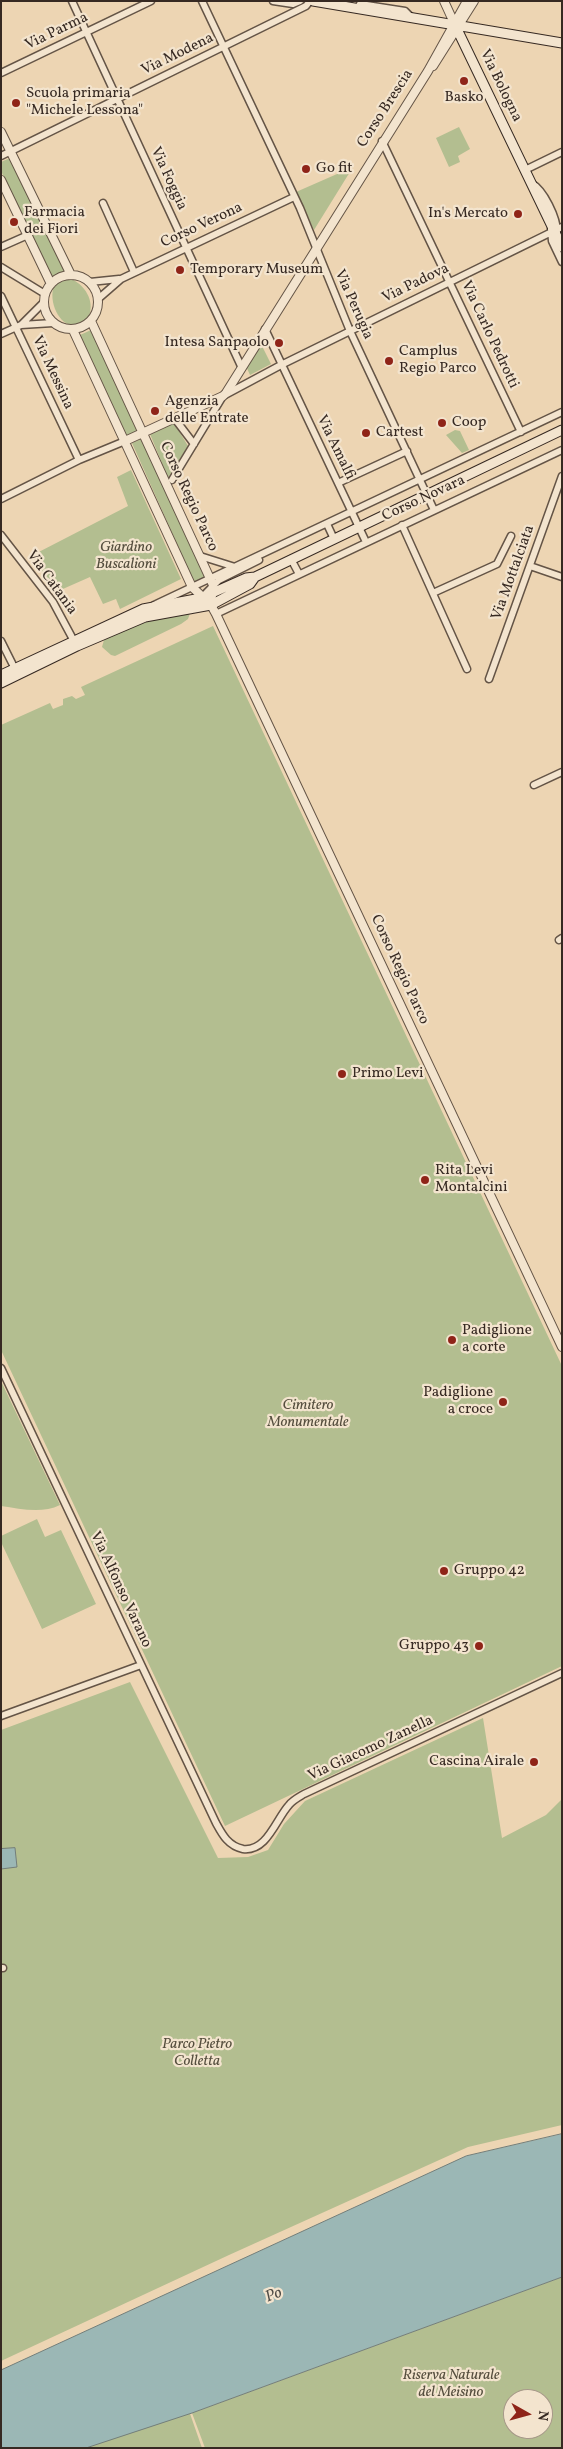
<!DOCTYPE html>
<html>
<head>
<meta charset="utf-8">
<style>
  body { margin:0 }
  #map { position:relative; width:563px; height:2449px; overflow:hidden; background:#edd5b3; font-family:Vollkorn,serif }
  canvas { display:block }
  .frame { position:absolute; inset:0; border:2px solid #362922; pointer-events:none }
  .north { position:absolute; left:503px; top:2389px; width:50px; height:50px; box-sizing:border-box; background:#f3e4ce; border:1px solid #a79989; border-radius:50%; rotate:97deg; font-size:14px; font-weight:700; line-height:20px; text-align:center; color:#362922 }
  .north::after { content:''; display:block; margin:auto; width:18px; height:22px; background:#8f2418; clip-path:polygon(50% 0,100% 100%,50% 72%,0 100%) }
</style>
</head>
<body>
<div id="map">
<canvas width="563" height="2449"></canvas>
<div class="frame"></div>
<div class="north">N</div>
</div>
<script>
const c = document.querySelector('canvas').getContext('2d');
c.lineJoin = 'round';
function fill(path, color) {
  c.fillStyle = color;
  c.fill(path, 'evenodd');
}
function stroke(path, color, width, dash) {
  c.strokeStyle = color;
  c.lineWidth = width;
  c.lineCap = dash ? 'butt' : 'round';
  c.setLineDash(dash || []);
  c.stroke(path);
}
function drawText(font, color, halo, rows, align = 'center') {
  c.font = font + ' Vollkorn,serif';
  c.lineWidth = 4.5;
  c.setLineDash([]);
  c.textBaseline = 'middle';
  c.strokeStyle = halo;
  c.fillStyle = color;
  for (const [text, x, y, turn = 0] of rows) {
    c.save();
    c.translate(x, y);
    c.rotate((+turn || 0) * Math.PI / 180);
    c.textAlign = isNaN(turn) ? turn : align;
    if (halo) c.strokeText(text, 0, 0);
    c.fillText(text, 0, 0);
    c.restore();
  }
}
const green = new Path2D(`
  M459,127L470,149L458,156L460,162L449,167L436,138Z
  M10,158L65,272L52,278L1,171V162Z
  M353,167L314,230L296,192Z
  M69,278C85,284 95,301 89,316C69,342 46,308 54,285L60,281Z
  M91,330L138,431L127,436L80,335Z
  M261,344L271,364L250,375L246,366Z
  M174,423L188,446L168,478L150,434Z
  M455,430L460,431L469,450L462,453L446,435Z
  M141,439L205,577L194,582L132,443Z
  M131,470L181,579L120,609L116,599L103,604L90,577L56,592L31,556L128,506L117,477Z
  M190,613L188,619L181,624L115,656L111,655L102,647L104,640L137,624L162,616Z
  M213,626L562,1366V1666L225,1826L1,1350V725L50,703L53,709L63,705V699L72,696L76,699L85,695L81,687Z
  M1,1381L60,1505C42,1514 21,1509 1,1506Z
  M37,1519L45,1537L61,1530L96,1604L42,1629L1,1542V1536Z
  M130,1682L218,1858L248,1857L268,1850L284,1824L305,1801L483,1718L502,1838L546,1815L562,1799V2125L468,2147L229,2255L1,2361V1730Z
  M562,2277V2448H205L192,2413ZM513,2399H543V2429H513Z
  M187,2405L202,2448H59Z`);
const water = new Path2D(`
  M15,1848L17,1867L1,1869V1849Z
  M562,2134V2277L192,2413L86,2448H1V2370L466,2156Z`);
const minor = new Path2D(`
  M72,1L241,366
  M202,1L300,208L350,331L434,510
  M273,1L293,4L300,1
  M357,9L360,4L405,11L412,18
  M1,73L151,1
  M382,141L521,432
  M1,156L306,6L310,1
  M525,170L562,152
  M531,183C544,190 557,218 557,232
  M103,203L134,272
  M551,229L552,241L562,262
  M1,247L28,235
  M1,267L45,294
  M90,282L119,279
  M1,296L79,460
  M98,299L121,279L294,197
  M21,325L53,323
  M265,329L366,542
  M1,334L21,325L44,302
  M175,419L194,444
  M172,480L223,396L281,365L562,227
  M338,483L407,451
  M1,499L79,460L125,441
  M327,524L334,539
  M402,525L467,669
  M1,535L53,602L75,643
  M200,556L235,567
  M291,559L299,574
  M530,566L562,577
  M433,593L497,564L511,536
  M203,596L219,580L259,560
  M154,605L562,412
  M216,614L562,450
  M1,641L16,671
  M489,679L562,476
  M534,785L562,772
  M559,940L562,938
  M1,1368L216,1823C222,1834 228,1846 243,1849C267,1852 276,1819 289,1805C293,1800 299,1797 304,1794L562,1673
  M1,1716L141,1665
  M1,1968H3`);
const tertiary = new Path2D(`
  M444,1L455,25
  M433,66L474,1
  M1,132L71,275
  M1,180L51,284
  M44 302a27 27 0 1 1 54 0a27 27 0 1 1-54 0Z
  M91,321L213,585L211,605
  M73,330L192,587L211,605L216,614L562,1347
  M125,441L223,396L226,393L428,71L467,1`);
const secondary = new Path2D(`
  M313,1L562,43
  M455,25L562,247
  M1,675L143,609L201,598L246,578L255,577L562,430
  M1,683L77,646L145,617L211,605L250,584L255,577`);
const markers = [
  [464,81,5,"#8f2418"],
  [16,103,5,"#8f2418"],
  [306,169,5,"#8f2418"],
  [518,214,5,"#8f2418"],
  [14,222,5,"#8f2418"],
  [180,270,5,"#8f2418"],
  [279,343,5,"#8f2418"],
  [389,361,5,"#8f2418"],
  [155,411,5,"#8f2418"],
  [442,423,5,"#8f2418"],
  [366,433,5,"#8f2418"],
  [342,1074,5,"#8f2418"],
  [425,1180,5,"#8f2418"],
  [452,1340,5,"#8f2418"],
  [503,1402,5,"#8f2418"],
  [444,1571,5,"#8f2418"],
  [479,1646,5,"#8f2418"],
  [534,1762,5,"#8f2418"]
];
const streetNames = [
  ["Via Parma",57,32,-26],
  ["Via Modena",178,55,-26],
  ["Via Bologna",500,86,64],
  ["Corso Brescia",386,109,-57],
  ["Via Foggia",168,179,65],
  ["Corso Verona",202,226,-25],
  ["Via Padova",416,284,-26],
  ["Via Perugia",353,305,66],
  ["Via Carlo Pedrotti",489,335,65],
  ["Via Messina",52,373,65],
  ["Via Amalfi",335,448,64],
  ["Corso Regio Parco",188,497,65],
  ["Corso Novara",424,499,-25],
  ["Via Mottalciata",514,573,-70],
  ["Via Catania",51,583,54],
  ["Corso Regio Parco",399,970,65],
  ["Via Alfonso Varano",120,1590,65],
  ["Via Giacomo Zanella",371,1749,-25]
];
const poiNames = [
  ["Scuola primaria",26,94],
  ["\"Michele Lessona\"",26,111],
  ["Basko",464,98,"center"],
  ["Go fit",316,169],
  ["Farmacia",24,213],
  ["dei Fiori",24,230],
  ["In's Mercato",508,214,"right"],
  ["Temporary Museum",190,270],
  ["Intesa Sanpaolo",269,343,"right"],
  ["Camplus",399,352],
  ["Regio Parco",399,369],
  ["Agenzia",165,402],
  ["delle Entrate",165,419],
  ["Coop",452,423],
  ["Cartest",376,433],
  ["Primo Levi",352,1074],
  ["Rita Levi",435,1171],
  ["Montalcini",435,1188],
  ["Padiglione",462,1331],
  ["a corte",462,1348],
  ["Padiglione",493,1393,"right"],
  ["a croce",493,1410,"right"],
  ["Gruppo 42",454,1571],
  ["Gruppo 43",469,1646,"right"],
  ["Cascina Airale",524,1762,"right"]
];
const parkNames = [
  ["Giardino",126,548],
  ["Buscalioni",126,565],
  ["Cimitero",308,1406],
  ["Monumentale",308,1423],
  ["Parco Pietro",197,2045],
  ["Colletta",197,2062],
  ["Riserva Naturale",451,2376],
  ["del Meisino",451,2393]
];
const waterNames = [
  ["Po",274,2296,-22]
];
fill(green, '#b3be90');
fill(water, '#9bb7b5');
stroke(water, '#737e7a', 1);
stroke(minor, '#645446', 9);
stroke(tertiary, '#645446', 10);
stroke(secondary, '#362922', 11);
stroke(minor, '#f3e4ce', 6);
stroke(tertiary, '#f3e4ce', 8);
stroke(secondary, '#f3e4ce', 9);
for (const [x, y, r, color] of markers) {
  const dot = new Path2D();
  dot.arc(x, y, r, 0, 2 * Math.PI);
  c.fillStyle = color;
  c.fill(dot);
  stroke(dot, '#f3e4ce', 2);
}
drawText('15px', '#362922', '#f3e4ce', streetNames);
drawText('15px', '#362922', '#f3e4ce', poiNames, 'left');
drawText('italic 15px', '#554e3e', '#f3e4ce', parkNames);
drawText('italic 16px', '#4f4c47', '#f3e4ce', waterNames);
</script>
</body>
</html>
